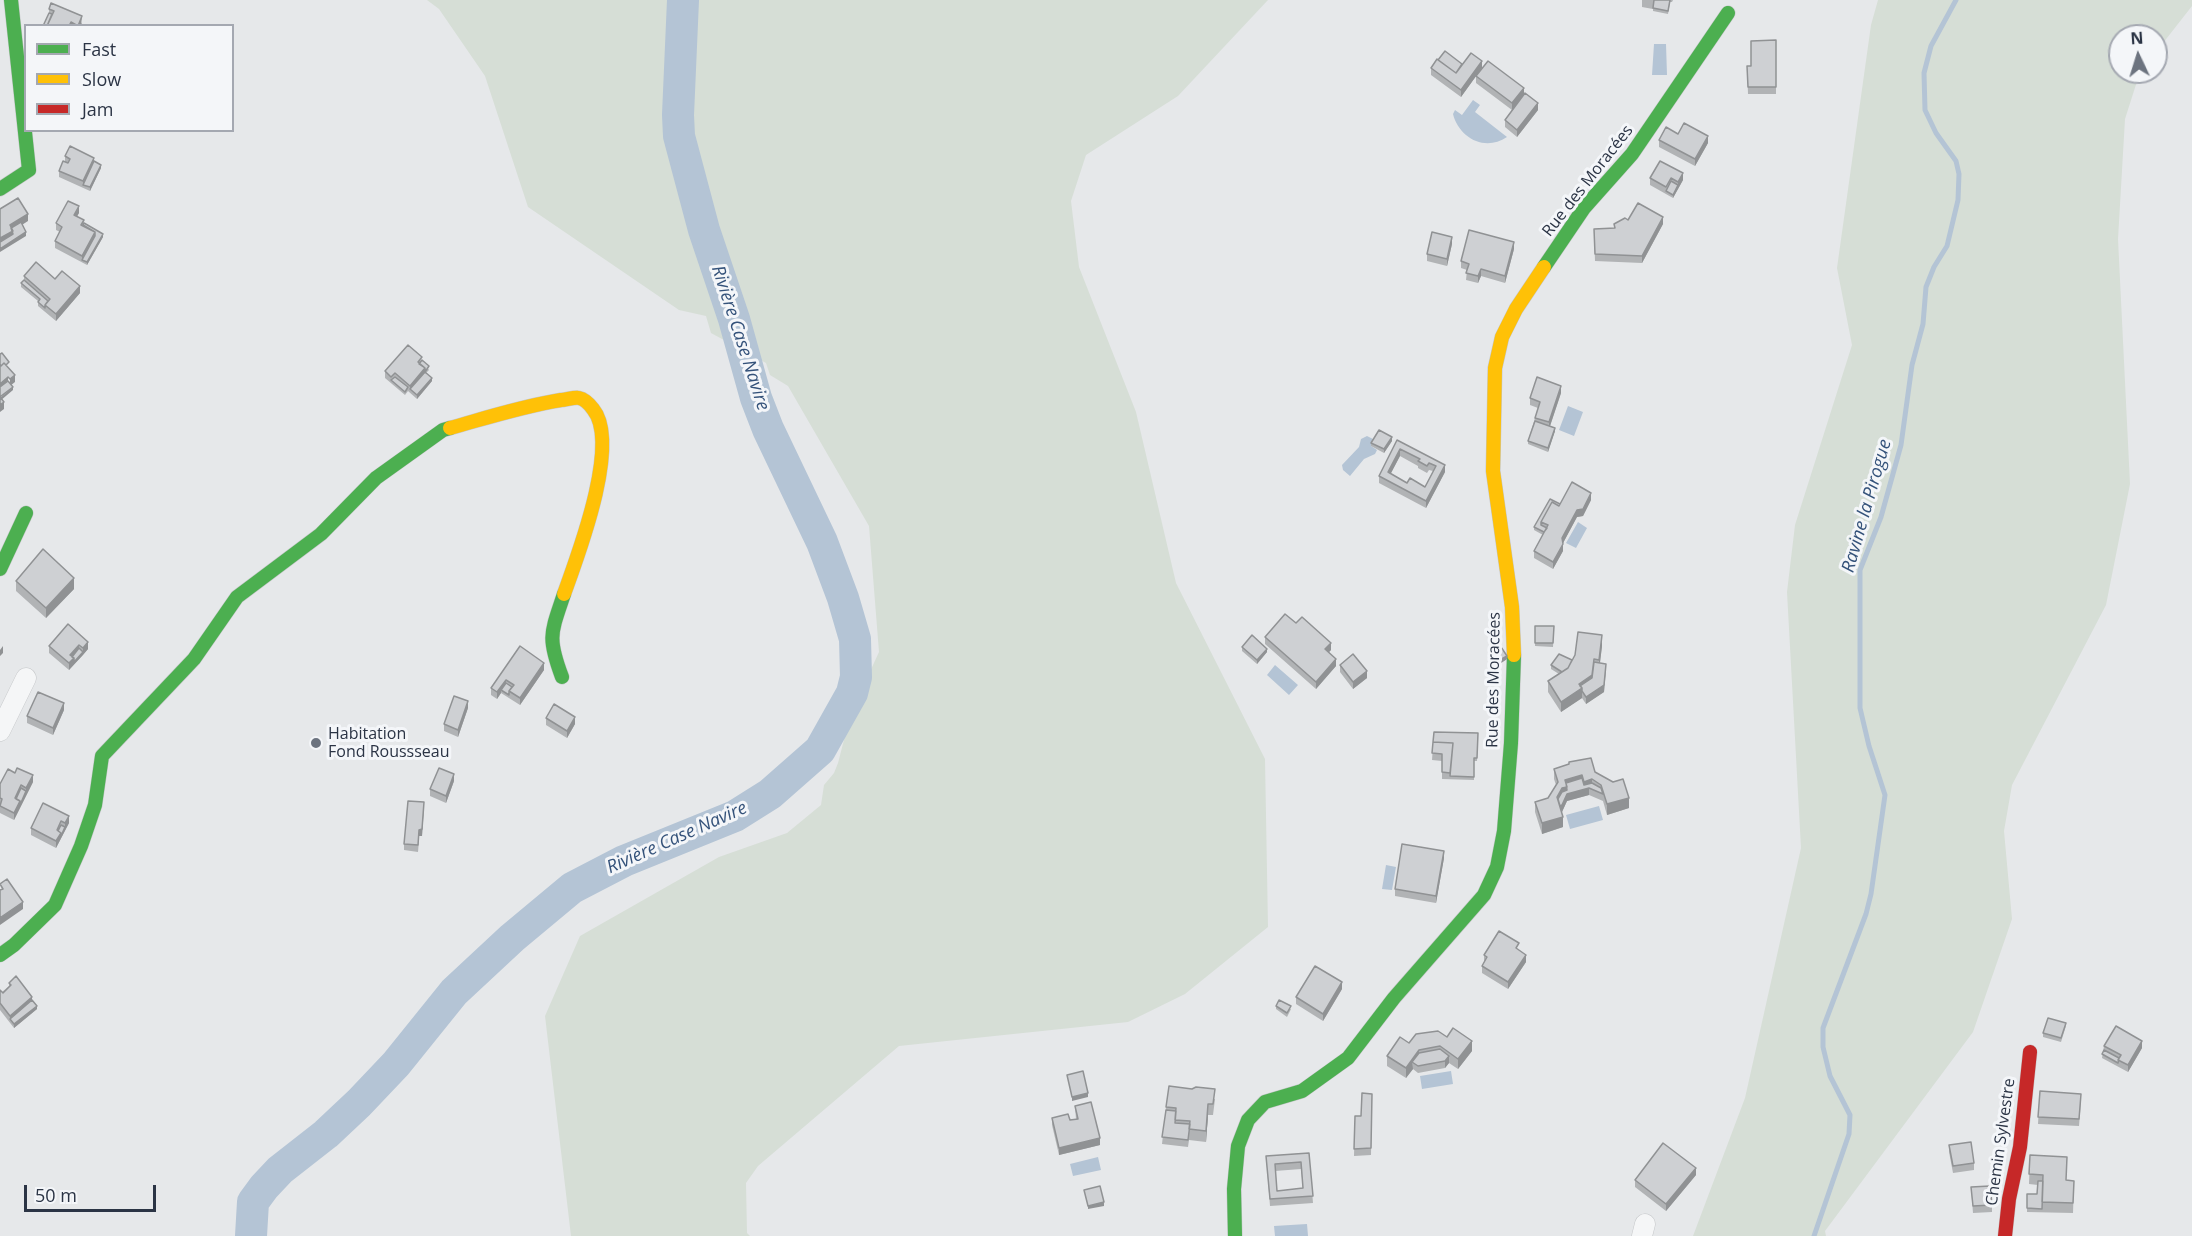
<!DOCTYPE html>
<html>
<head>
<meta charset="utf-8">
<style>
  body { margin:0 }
  #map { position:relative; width:2192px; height:1236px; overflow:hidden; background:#e6e8ea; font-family:"Open Sans",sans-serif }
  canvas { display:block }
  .legend { position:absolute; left:24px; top:24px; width:210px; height:108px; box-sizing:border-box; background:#f4f6f9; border:2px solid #a4a8b1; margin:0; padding:8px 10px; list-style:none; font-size:18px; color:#2b3445 }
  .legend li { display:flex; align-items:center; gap:12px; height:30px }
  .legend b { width:30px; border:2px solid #a4a8b1 }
  .north { position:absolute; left:2108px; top:24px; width:60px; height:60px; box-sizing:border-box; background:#f4f6f9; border:2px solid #a4a8b1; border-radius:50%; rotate:356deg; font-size:16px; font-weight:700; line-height:24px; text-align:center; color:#2b3445 }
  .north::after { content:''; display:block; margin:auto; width:21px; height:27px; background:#6c737f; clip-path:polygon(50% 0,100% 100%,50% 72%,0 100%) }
  .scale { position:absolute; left:24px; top:1185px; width:132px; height:27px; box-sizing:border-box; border:3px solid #2b3445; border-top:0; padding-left:8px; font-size:18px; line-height:21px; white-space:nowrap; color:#2b3445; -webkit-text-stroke:4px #f4f6f9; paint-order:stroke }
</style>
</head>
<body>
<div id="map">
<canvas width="2192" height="1236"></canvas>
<ul class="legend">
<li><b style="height:8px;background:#4caf50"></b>Fast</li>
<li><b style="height:8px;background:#ffc107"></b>Slow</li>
<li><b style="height:8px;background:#c62828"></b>Jam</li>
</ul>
<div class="north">N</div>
<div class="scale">50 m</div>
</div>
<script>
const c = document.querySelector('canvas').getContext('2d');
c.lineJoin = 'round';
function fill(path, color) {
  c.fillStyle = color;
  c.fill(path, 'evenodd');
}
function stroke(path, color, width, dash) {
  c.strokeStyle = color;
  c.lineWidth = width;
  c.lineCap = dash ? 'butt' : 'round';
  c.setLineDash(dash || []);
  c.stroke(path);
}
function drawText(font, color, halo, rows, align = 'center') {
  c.font = font + ' "Open Sans",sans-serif';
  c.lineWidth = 6;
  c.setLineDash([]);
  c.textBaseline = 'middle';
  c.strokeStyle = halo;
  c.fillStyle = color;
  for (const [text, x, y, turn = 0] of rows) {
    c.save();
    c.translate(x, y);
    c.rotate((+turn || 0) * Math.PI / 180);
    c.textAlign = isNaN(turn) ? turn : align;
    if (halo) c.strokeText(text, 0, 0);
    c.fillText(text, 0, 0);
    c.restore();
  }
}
const green = new Path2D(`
  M427,0H1268L1178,96L1086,155L1071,201L1079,267L1136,412L1176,583L1265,759L1268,927L1185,994L1128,1022L899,1046L758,1166L746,1183L747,1233L750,1236H571L545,1016L580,936L719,857L787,833L821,805L824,785L834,773L838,763L851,713L879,652L869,526L788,386L770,375L766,363L711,333L706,316L679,310L528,207L485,76L439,9Z
  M1878,0H2192V6L2156,52V36H2120V72H2140L2125,119L2118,239L2130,484L2106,605L2012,785L2004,831L2012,919L1973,1032L1825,1231L1826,1236H1693L1745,1098L1801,848L1787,592L1795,525L1852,345L1837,268L1871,25Z`);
const water = new Path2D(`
  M1654,44H1666L1667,75H1652Z
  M1473,100L1480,105L1475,112L1507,137C1485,152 1459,138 1453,114L1455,110L1462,115Z
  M1568,406L1583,412L1574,436L1559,430Z
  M1367,436L1375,440L1371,446L1377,450L1375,454L1364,459L1350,476L1343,470L1342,465L1359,447L1361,439Z
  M1578,522L1587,528L1576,548L1566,543Z
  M1275,665L1298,685L1289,695L1267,675Z
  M1599,806L1603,820L1570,829L1566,815Z
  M1386,865L1396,867L1392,890L1382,889Z
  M1451,1071L1453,1084L1422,1089L1420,1076Z
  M1098,1157L1101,1170L1073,1176L1070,1164Z
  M1307,1224L1308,1236H1275L1274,1226Z`);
const stream = new Path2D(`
  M1814,1236L1849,1134L1850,1115L1830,1076L1823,1047V1028L1866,914L1871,894L1885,795L1869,746L1860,708V570L1881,517L1901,445L1912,365L1923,324L1926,287L1934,267L1947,246L1958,200L1959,174L1956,161L1936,133L1925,110L1924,73L1931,46L1956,0`);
const river = new Path2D(`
  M251,1236L253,1202L264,1187L280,1170L326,1134L359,1103L396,1064L454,992L512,938L572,888L624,861L735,816L770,794L820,750L852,693L856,677L855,639L843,598L822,542L768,429L756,398L734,319L704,230L679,136L678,115L683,0`);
const street = new Path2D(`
  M0,731L26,678
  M1642,1236L1645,1224`);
const fast = new Path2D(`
  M0,189L29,170L11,0
  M1544,267L1584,208L1632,154L1728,13
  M0,569L26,513
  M562,677C547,637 551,633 564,594
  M0,955L14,945L55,905L81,846L95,805L102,756L194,659L237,597L321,534L376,478L443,430L450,428
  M1235,1236L1234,1189L1238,1146L1248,1120L1265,1102L1302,1091L1348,1058L1394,998L1484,895L1497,867L1504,831L1511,743L1514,655`);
const slow = new Path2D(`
  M450,428C486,418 523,406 561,400C566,400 574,397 579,398C584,399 590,405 593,409C621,443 578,555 564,594
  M1514,655L1512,607L1493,471L1495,368L1502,337L1516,309L1544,267`);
const jam = new Path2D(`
  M2005,1236L2009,1199L2020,1147L2030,1052`);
const wall = new Path2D(`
  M1642,0H1673L1672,2H1670L1668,14L1653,11V9L1642,7Z
  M49,9L82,23L81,26H43L49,13Z
  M1776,40V94H1748L1747,66H1751Z
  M1438,60L1462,64L1482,68L1524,95L1538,110L1517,137L1505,127V120L1512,110L1476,83V76L1461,97L1431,75V68Z
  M1678,134L1708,143L1695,166L1659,147V140Z
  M65,156L101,168L90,191L59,177V171L65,162Z
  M1683,173V180L1673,198L1650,185V178Z
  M79,213L77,216L84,223L103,237L87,265L55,248V241L60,232L56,230V223Z
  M1614,224H1663L1642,263L1595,261L1594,229L1614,228Z
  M1452,244L1447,266L1427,261V254Z
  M1514,249L1505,283L1481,276L1478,283L1466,280L1467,270L1461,268V261Z
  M24,276L55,279L80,293L56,321L38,306V301L21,287V283L24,280Z
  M422,360L429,370L426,373L432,381L417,399L408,391L405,395L385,378V371Z
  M1561,393L1550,426L1555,431L1548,452L1528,444V441L1538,408L1530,405V398Z
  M1397,440L1445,472L1426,508L1379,483V476ZM1400,456L1418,466V468L1427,473L1429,470L1433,471L1425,487L1407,483L1390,474Z
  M1392,441L1384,453L1371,446V443Z
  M1591,500L1583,516L1577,517L1563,543V551L1553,569L1534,558V551L1543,535L1534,530V527L1560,504Z
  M16,581L74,589L46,618L16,591Z
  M1296,623L1331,650L1329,652L1336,666L1316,689L1265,644V637Z
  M68,624L88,649L69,670L49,653V646Z
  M1535,626H1554L1553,647L1535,646Z
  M520,646L544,670L520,705L501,693L497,699L491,695V688Z
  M1602,646L1600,663L1606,671L1604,692L1586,704L1582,698L1561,712L1548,692V681L1559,674L1551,669V665L1572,660Z
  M1242,647L1267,652L1257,664L1242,651Z
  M1492,652L1507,659L1498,665L1492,656Z
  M1340,665L1367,678L1353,689L1340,672Z
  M468,708L458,737L444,731V724Z
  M64,710L53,735L27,723V716Z
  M546,718L575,724L567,738L546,725Z
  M1434,732L1478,733L1477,761H1474V780L1442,779V761L1432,760Z
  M1569,762L1595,772L1629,808L1607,815L1603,801L1589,795L1567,801L1562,812L1563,827L1542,834L1535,812V802L1548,798L1556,785L1554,779V769L1569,764Z
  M454,781L446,803L430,796V789Z
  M33,782L14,820L0,813V784Z
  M43,803L69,823L56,848L31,835V828Z
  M424,809L422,836H419L418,852L404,850V844Z
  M1444,858L1436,903L1395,896V889Z
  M1519,950L1526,962L1508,989L1482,973V966L1484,962V955Z
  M9,983L32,1000L37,1009L14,1028L0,1010V990L2,992L9,986Z
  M1342,989L1323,1021L1296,1004V997Z
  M1276,1006L1291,1009L1287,1017L1276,1009Z
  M2066,1026L2061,1042L2043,1037V1033Z
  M1447,1037L1472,1051L1458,1069L1449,1063L1445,1068L1418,1073L1413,1069L1406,1078L1387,1066V1056L1409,1043Z
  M2104,1046L2142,1048L2128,1072L2102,1058Z
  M2040,1091L2081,1101L2079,1126L2038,1124Z
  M1372,1094L1371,1155L1354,1156L1355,1116H1361Z
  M1215,1099L1213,1115H1208L1206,1142L1189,1140L1188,1147L1162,1144L1166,1107Z
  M1075,1106L1100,1145L1059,1155L1052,1125V1118L1070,1120L1076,1119Z
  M1949,1145L1974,1163V1170L1953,1173L1949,1152Z
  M1309,1153L1313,1203L1270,1206L1266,1156ZM1301,1169L1303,1188L1277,1191L1275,1171Z
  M2030,1155L2066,1180L2074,1181L2073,1213L2027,1212V1194H2037L2038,1185L2029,1184Z
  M1696,1175L1666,1211L1635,1187V1180Z
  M1971,1187L1992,1205V1212L1973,1213Z`);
const shadedWall = new Path2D(`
  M82,16L81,26H78Z
  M1482,61V68L1461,97V90Z
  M1524,88V95L1512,110V103Z
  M1538,103V110L1517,137V130Z
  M1708,136V143L1695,166V159Z
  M94,158V165L83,185V181Z
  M101,165V168L90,191V187Z
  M1683,173V180L1673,198V195L1678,185V182Z
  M79,206V213L74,222V215Z
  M28,214V221L11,232L10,225Z
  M1663,217V224L1642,263V256Z
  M13,231V238L0,245V238Z
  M26,232V236L0,252V249Z
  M95,232V239L82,260V256Z
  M103,234V237L87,265V262Z
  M1452,237V244L1447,266V259Z
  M1514,242V249L1505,283V276Z
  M1481,269V276L1478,283V276Z
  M80,286V293L56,321V314Z
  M425,368V375L410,389V386Z
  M15,375V382L10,386V379Z
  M8,377V384L0,391V384Z
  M432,378V381L417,399V395Z
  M1561,386V393L1549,429V422Z
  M13,387V390L0,401V398Z
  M4,402V409L0,412V405Z
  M1555,428V431L1548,452V448Z
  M1392,437V441L1384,453V449Z
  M1400,449V456L1388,479V472Z
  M1445,465V472L1426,508V501Z
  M1591,493V500L1583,516L1577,517L1562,545V538L1577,510Z
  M1563,544V551L1553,569V562Z
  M74,578V589L46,618V608Z
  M1602,635V646L1599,670V660Z
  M88,642V649L83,655V648Z
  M1331,643V650L1325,656V649Z
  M79,645V652L70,659V655Z
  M3,646V653L0,656V650Z
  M1267,649V652L1257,664V660Z
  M83,652V655L69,670V663L74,658Z
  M1507,656V659L1498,665V661Z
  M1336,659V666L1316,689V682Z
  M544,663V670L520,705V698Z
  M1606,664L1604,692L1586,704V697Z
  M1367,671V678L1353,689V682Z
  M1592,675V685L1582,691V698L1561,712V702L1579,684Z
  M506,680V687L501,690V693L497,699V692Z
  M468,701V708L458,737V730Z
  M64,703V710L53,735V728Z
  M575,717V724L567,738V731Z
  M454,774V781L446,803V796Z
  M33,775V782L14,820V813L20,801L26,791V788Z
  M1582,775V785L1584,789V782L1592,779V789L1589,788V795L1567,801L1562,812L1557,797L1565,780Z
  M1629,798V808L1607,815V804Z
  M424,802L422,836H419L418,852L419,830Z
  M69,816V823L56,848V841L61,833L65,827V823Z
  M1563,817V827L1542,834V823Z
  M1444,851V858L1436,903V896Z
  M23,902V909L0,925V918Z
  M1526,955V962L1508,989V982Z
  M1342,982V989L1323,1021V1014Z
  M32,997V1004L10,1019V1023V1016Z
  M37,1006V1009L14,1028V1024Z
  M1472,1041V1051L1458,1069V1059Z
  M2142,1041V1048L2128,1072V1065Z
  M1419,1050V1060L1412,1062L1413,1069L1406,1078V1068Z
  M1449,1056V1063L1445,1068V1061Z
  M1088,1093V1097L1072,1101V1097Z
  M1208,1104V1115L1206,1142V1131Z
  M1100,1138V1145L1059,1155V1148Z
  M1696,1168V1175L1666,1211V1204Z
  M1104,1202V1206L1088,1209V1206Z`);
const building = new Path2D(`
  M1654,0H1670L1668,11L1653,8Z
  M51,3L82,16L78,26L71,22L69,26H47L54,11L49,9Z
  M49,13L52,14L47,26H43Z
  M1776,40V87H1748L1747,66H1751V41Z
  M1445,51L1462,64L1456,73L1438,60Z
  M1471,53L1482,61L1461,90L1431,68L1437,59L1456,73Z
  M1488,61L1524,88L1512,103L1476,76Z
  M1525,93L1538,103L1517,130L1505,120Z
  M1684,123L1708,136L1695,159L1659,140L1666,127L1678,134Z
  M70,146L94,158L83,181L59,171L63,161L68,163L70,159L65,156Z
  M94,161L101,165L90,187L83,185Z
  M1660,161L1683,173L1678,182L1671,178L1666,187L1650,178Z
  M1671,181L1678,185L1673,195L1666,191Z
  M18,198L28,214L10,225L13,231L0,238V209Z
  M68,201L79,206L74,215L84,220L81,225L95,232L82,256L55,241L62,227L56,223Z
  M1638,203L1663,217L1642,256L1595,254L1594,229L1615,228L1614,224L1625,218L1628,220Z
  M21,222L26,232L0,249V242L13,234L11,228Z
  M84,223L103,234L87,262L82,260L95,236V232L83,225Z
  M1469,230L1514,242L1505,276L1481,269L1478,276L1466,273L1469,264L1461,261Z
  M1432,232L1452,237L1447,259L1427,254Z
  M36,262L55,279L62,271L80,286L56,314L45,305L50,299L24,276Z
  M24,280L48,301L45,305V308L38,302L40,299L21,283Z
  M408,345L422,357L418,362L425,368L410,386L395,373L391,377L385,371Z
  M2,353L9,362L6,365L4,363L1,366L0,364V354Z
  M422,360L429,366L425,372L432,378L417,395L410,389L425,372V368L419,364Z
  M4,363L15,375L10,379L8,377L0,384V364L1,366Z
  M395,377L408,387L405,392L391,380Z
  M1537,377L1561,386L1549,422L1535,418L1540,402L1530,398Z
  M8,381L13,387L0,397V387Z
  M0,397L4,402L0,405Z
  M1535,421L1555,428L1548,448L1528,441Z
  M1379,430L1392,437L1384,449L1371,443Z
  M1397,440L1445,465L1426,501L1379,476ZM1400,449L1420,459L1418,461L1427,466L1429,463L1436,466L1425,487L1410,478L1407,483L1388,472Z
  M1572,482L1591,493L1583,509L1577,510L1562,538L1563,544L1553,562L1534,551L1548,525L1541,522L1552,502L1559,506Z
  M1550,499L1560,504L1559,506L1552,502L1541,522V525L1547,528L1544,532L1534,527Z
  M43,549L74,578L46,608L16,581Z
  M1285,614L1296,623L1302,617L1331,643L1325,649L1336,659L1316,682L1265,637Z
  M68,624L88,642L83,648L79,645L70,655L74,658L69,663L49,646Z
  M1535,626H1554L1553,643H1535Z
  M1578,632L1602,635L1599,660L1594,659L1592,675L1579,684L1582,688L1561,702L1548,681L1568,668L1575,655Z
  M1252,635L1267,649L1257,660L1242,647Z
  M520,646L544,663L520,698L509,691L514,685L506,680L497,692L491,688Z
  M1501,647L1507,656L1498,661L1492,652Z
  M79,648L83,652L74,662V658L72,657Z
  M1353,654L1367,671L1353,682L1340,665Z
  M1559,654L1572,660L1568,668L1562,672L1551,665Z
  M1594,662L1606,664L1604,685L1586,697L1582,691V688L1580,686L1592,678Z
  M506,683L512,687L509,691V695L501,690Z
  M38,692L64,703L53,728L27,716Z
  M454,696L468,701L458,730L444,724Z
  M554,704L575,717L567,731L546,718Z
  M1434,732L1478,733L1477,758H1474V777L1450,776L1453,743L1433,742Z
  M1433,742L1453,743L1450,773L1442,772V754L1432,753Z
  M1591,758L1595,772L1613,782L1623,779L1629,798L1607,804L1601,785L1592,779L1584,782L1582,775L1565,780L1567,787L1562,788L1557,797L1563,817L1542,823L1535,802L1548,798L1558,782L1554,769L1569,764V762Z
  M17,768L33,775L26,788L21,785L15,798L20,801L14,813L0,806L2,799L0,798V784L8,769L15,773Z
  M439,768L454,774L446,796L430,789Z
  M1582,778L1584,785L1592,783L1601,788L1603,794L1589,788L1567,794L1562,805L1560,806L1558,799L1562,792L1567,790L1566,783Z
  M21,788L26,791L20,805V801L16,799Z
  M408,801L424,802L422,829L419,830L418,845L404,844Z
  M43,803L69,816L65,823L61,821L57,830L61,833L56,841L31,828Z
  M61,825L65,827L61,836V833L58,831Z
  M1402,844L1444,851L1436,896L1395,889Z
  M7,879L23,902L0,918V890L3,889L0,884Z
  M1499,931L1519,943L1516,948L1526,955L1508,982L1482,966L1487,957L1484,955Z
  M1315,966L1342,982L1323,1014L1296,997Z
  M16,976L32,997L10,1016L0,1003V990L3,993L11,985L9,983Z
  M32,1000L37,1006L14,1024L10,1019Z
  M1279,1000L1291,1006L1287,1013L1276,1006Z
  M2048,1018L2066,1023L2061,1038L2043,1033Z
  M2116,1026L2142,1041L2128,1065L2118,1060L2121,1055L2104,1046Z
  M1453,1028L1472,1041L1458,1059L1440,1046L1419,1050L1406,1068L1387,1056L1400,1037L1409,1043L1416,1034L1438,1031L1447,1037Z
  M1440,1049L1449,1056L1445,1061L1418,1066L1412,1062L1419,1053Z
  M2104,1050L2119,1058L2118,1063L2102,1054Z
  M1083,1071L1088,1093L1072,1097L1067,1075Z
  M1169,1086L1192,1089L1196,1087L1215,1089L1213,1104H1208L1206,1131L1189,1129L1190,1121L1175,1120L1176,1108L1166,1107Z
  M2040,1091L2081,1094L2079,1119L2038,1117Z
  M1362,1093L1372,1094L1371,1148L1354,1149L1355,1116H1361Z
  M1091,1102L1100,1138L1059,1148L1052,1118L1068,1114L1070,1120L1078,1119L1075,1106Z
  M1166,1110L1176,1111L1175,1123L1190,1124L1188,1140L1162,1137Z
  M1971,1142L1974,1163L1953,1166L1949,1145Z
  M1663,1143L1696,1168L1666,1204L1635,1180Z
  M1309,1153L1313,1196L1270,1199L1266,1156ZM1301,1162L1303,1188L1277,1191L1275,1164Z
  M2030,1155L2067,1157L2066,1180L2074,1181L2073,1203L2042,1202L2043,1175L2029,1174Z
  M2038,1181H2043L2042,1209L2027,1208V1194H2037Z
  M1100,1186L1104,1202L1088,1206L1084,1190Z
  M1990,1186L1992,1205L1973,1206L1971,1187Z`);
const markers = [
  [316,743,6,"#6c737f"]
];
const streetNames = [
  ["Rue des Moracées",1588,181,-52],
  ["Rue des Moracées",1494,680,-89],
  ["Chemin Sylvestre",2001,1142,-82]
];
const poiNames = [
  ["Habitation",328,734],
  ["Fond Roussseau",328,752]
];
const waterNames = [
  ["Rivière Case Navire",740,338,72],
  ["Ravine la Pirogue",1867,506,-74],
  ["Rivière Case Navire",677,838,-24]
];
fill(green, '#d6ded6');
fill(water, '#b4c4d5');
stroke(stream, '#b4c4d5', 5);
stroke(river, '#b4c4d5', 32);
stroke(street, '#c4c6c8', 21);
stroke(fast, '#c4c6c8', 15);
stroke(slow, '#c4c6c8', 15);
stroke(jam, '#c4c6c8', 15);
stroke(street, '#f5f6f7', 20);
stroke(fast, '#4caf50', 14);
stroke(slow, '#ffc107', 14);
stroke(jam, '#c62828', 14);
fill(wall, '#b1b3b5');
fill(shadedWall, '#909294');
fill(building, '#ced0d3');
stroke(building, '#909294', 1.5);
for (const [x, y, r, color] of markers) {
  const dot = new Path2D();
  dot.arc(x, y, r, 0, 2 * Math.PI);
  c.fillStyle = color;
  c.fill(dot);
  stroke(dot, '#f4f6f9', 2);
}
drawText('16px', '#2b3445', '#f4f6f9', streetNames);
drawText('16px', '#2b3445', '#f4f6f9', poiNames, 'left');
drawText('italic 18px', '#34527a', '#f4f6f9', waterNames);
</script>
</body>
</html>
